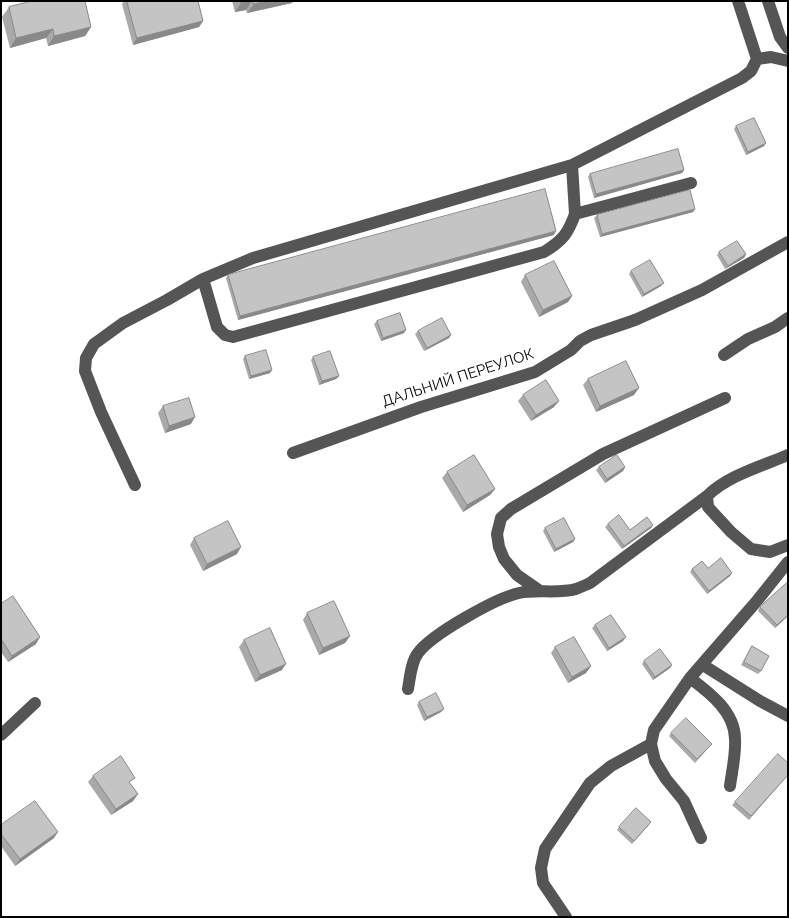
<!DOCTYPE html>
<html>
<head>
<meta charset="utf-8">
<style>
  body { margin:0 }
  #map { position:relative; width:789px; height:918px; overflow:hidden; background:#fff; font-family:Raleway,sans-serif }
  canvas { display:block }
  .frame { position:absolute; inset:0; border:2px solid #000; pointer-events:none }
</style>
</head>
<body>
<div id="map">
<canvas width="789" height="918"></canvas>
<div class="frame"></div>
</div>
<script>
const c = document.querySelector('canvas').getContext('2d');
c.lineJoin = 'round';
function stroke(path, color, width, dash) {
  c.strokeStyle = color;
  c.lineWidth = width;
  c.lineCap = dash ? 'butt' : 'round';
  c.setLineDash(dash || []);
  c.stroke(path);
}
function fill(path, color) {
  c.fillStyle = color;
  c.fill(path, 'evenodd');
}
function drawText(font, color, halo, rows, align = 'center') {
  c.font = font + ' Raleway,sans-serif';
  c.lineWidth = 4;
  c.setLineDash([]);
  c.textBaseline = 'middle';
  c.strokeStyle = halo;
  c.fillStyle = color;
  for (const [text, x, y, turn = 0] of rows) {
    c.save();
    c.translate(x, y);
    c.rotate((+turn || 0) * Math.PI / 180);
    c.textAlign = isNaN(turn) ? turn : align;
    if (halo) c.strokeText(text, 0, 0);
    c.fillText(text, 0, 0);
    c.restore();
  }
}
const minor = new Path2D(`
  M738,1L757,59L771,57L788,61
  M768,1L780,37L788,48
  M572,165L575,214L691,183
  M203,279L217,327L225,335L233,337L544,252C562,241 568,234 575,214
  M724,355L748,339L775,327L788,318
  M293,453L421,407L535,372L571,350L580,341L591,335L635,320L702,290L788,242
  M788,455C760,467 729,475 707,496L708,507L731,532L751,549L770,552L788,545
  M135,485L101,412L85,371L86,358L94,344L123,323L167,300L203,279L253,258L572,165L742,78L751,71L757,59
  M540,591L517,575L504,559L499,547L497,534L501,518L511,509L603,454L725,398
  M703,665L760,701L788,716
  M690,678C710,693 735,712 735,739C736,754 732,771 730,786
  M408,689C410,678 411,662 418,653C432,634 496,598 519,593C537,589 558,594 576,589C581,587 586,585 590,583L707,496
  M1,735L35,703
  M701,838L684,801L666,779L655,761L651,744L654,730L690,678L756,602L788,562
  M566,917L543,883L541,868L545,849L590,783L611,766L651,744`);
const wall = new Path2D(`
  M124,1H198L203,21L199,27L133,45L122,4Z
  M232,1H293L292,3L247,13L246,10L235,12Z
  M9,7L91,27L85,36L48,46L46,38L10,48L2,17Z
  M736,126L766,143L764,146L746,155L734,129Z
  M684,170L682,173L594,198L588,177L590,174Z
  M695,209L693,212L600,237L594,218L597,215Z
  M554,235L238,320L226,278L228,275Z
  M719,252L746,254L744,258L725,269L717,255Z
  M631,271L661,286L642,297L629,274Z
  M525,275L572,296L568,302L539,317L521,282Z
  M377,321L404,333L381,341L374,324Z
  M418,331L451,335L449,338L424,351L415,334Z
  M245,356L270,373L249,379L243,359Z
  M313,357L339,376L336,379L319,385L311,360Z
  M588,379L634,395L596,412L583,385Z
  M523,395L554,407L531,421L518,401Z
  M163,406L191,424L165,433L158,413Z
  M599,467H625L623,471L605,483L596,470Z
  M447,472L495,489L490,495L463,512L442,478Z
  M608,524L630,530L653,525L651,528L622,549L605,527Z
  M545,528L575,539L573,542L554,552L543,531Z
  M194,538L237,554L203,571L190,545Z
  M708,568L732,573L730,576L707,594L690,572L692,569Z
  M788,582V616L775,628L758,611L760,607Z
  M1,604L36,644L8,662L1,652Z
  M307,613L350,636L345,643L319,655L303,620Z
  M595,625L623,641L607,651L592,628Z
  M244,640L282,670L255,682L239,647Z
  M752,646L761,671L758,674L741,665Z
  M555,647L591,666L586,673L568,683L551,653Z
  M644,661L672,665L670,668L653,680L642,664Z
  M419,702L441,712L424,721L417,705Z
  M671,733L712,744L695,763L669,736Z
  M788,775L749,820L732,805L735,802Z
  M93,776L131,784L138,794L133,801L111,815L88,782Z
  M1,825L54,838L15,866L1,846Z
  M649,825L632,844L617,830L619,827Z`);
const shadedWall = new Path2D(`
  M249,1H252L246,10L235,12L241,3Z
  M267,1H293L292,3L247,13L254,4Z
  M203,21L199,27L133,45L137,38Z
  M91,27L85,36L48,46L54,36Z
  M53,29L46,38L10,48L16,38Z
  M766,143L764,146L746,155L748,152Z
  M684,170L682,173L594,198L596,194Z
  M695,209L693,212L600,237L602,234Z
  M556,231L554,235L238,320L240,316Z
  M746,254L744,258L725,269L728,266Z
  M664,283L661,286L642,297L644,294Z
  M572,296L568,302L539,317L543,310Z
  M406,330L404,333L381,341L383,338Z
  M451,335L449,338L424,351L427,348Z
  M272,370L270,373L249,379L251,376Z
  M339,376L336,379L319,385L322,381Z
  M639,388L634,395L596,412L600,406Z
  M559,401L554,407L531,421L536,415Z
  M195,417L191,424L165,433L169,426Z
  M625,467L623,471L605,483L607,479Z
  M495,489L490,495L463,512L467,505Z
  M653,525L651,528L622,549L624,546Z
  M575,539L573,542L554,552L556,549Z
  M241,547L237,554L203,571L207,564Z
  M732,573L730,576L707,594L709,591Z
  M788,615V616L775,628L777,625Z
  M350,636L345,643L319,655L323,648Z
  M40,637L36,644L8,662L12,656Z
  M626,637L623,641L607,651L609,648Z
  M286,664L282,670L255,682L260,675Z
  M672,665L670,668L653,680L655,677Z
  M591,666L586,673L568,683L572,677Z
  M444,709L441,712L424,721L427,717Z
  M138,794L133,801L111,815L116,809Z
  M58,832L54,838L15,866L20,859Z`);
const building = new Path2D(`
  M32,1H85L91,27L54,36L53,29L16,38L9,7Z
  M127,1H198L203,21L137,38Z
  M241,1H249L241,3Z
  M253,1H267L254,4Z
  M754,118L766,143L748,152L736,126Z
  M678,149L684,170L596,194L590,174Z
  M545,189L556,231L240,316L228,275Z
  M690,190L695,209L602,234L597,215Z
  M737,241L746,254L728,266L719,252Z
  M650,260L664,283L644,294L631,271Z
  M554,261L572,296L543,310L525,275Z
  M400,313L406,330L383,338L377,321Z
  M442,318L451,335L427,348L418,331Z
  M266,350L272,370L251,376L245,356Z
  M330,351L339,376L322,381L313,357Z
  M626,361L639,388L600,406L588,379Z
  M546,380L559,401L536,415L523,395Z
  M189,398L195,417L169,426L163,406Z
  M474,455L495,489L467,505L447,472Z
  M617,455L625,467L607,479L599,467Z
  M619,515L630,530L647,517L653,525L624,546L608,524Z
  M564,518L575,539L556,549L545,528Z
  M228,521L241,547L207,564L194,538Z
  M721,558L732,573L709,591L692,569L702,561L708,568Z
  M788,582V615L777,625L760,607Z
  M13,596L40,637L12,656L1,639V604Z
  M334,601L350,636L323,648L307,613Z
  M611,615L626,637L609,648L595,625Z
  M270,628L286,664L260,675L244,640Z
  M574,637L591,666L572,677L555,647Z
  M752,646L769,656L761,671L744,662Z
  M660,649L672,665L655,677L644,661Z
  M436,693L444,709L427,717L419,702Z
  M686,718L712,744L697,759L671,733Z
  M778,754L788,763V775L751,816L735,802Z
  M121,756L135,778L129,782L138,794L116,809L93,776Z
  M35,801L58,832L20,859L1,834V825Z
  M636,808L651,822L634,841L619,827Z`);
const streetNames = [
  ["ДАЛЬНИЙ ПЕРЕУЛОК",458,378,-18]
];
stroke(minor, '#555', 12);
fill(wall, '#a9a9a9');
fill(shadedWall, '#898989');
fill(building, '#c4c4c4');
stroke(building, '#898989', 1);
drawText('15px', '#000', '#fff', streetNames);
</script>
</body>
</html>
